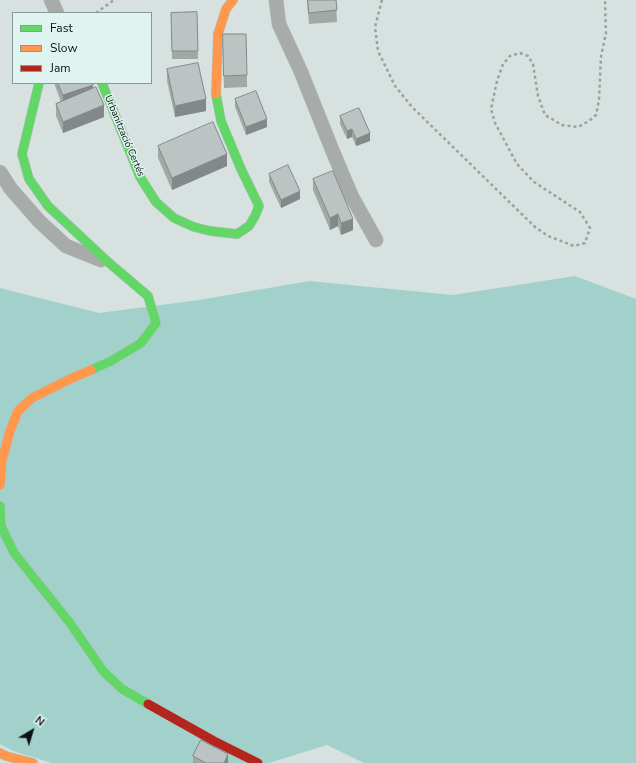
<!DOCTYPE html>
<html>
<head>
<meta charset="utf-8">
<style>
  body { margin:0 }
  #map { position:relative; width:636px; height:763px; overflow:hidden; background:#d7e2e0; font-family:"Nunito Sans",sans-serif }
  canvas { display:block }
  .legend { position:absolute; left:12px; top:12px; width:140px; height:72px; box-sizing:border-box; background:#dff4f1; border:1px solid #8b9a98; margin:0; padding:5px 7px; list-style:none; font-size:12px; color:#0c1312 }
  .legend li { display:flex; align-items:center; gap:8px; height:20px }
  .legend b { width:20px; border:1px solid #8b9a98 }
  .north { position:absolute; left:12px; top:711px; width:40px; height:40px; -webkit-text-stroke:3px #dff4f1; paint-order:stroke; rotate:38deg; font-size:11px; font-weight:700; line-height:16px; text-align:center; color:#0c1312 }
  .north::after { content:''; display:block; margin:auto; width:14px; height:18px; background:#0c1312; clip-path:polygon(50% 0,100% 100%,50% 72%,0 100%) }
</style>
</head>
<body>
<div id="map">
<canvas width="636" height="763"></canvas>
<ul class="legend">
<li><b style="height:5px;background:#63d668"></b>Fast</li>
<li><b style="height:5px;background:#ff974d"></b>Slow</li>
<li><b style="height:5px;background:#b3261e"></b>Jam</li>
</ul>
<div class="north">N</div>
</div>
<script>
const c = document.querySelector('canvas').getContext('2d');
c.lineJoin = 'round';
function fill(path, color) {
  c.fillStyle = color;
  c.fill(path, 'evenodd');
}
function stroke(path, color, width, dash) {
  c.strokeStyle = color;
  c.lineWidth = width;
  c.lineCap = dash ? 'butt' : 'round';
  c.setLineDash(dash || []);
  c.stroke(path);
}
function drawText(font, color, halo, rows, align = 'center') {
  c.font = font + ' "Nunito Sans",sans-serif';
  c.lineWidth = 3;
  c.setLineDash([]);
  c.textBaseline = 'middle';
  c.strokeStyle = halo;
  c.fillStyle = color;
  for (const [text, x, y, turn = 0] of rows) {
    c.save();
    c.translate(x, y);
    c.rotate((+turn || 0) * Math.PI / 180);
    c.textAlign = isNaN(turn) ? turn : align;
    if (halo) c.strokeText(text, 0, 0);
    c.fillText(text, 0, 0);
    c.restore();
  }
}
const green = new Path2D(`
  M575,276L636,299V763H364L327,745L269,763H52L13,751L0,744V288L99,313L199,300L309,281L453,295Z`);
const path = new Path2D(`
  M382,0L375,27L378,51L395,86L412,107L535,227L548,236L574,246L585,243L590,228L580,212L534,182L517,164L495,123L491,109L497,81L503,64L510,56L520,53L528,56L533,64L538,96L545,115L562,125L578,127L589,121L596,115L599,100L601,56L606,33L605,0
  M96,13L114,0`);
const street = new Path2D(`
  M51,0L57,13
  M276,0L279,24L301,72L333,152L352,197L376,240
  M0,172L11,189L39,221L66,246L101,260`);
const fast = new Path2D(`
  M39,83L22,154L29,179L48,206L108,262L148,296L156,323L141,343L111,361L91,370
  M102,83L140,177L156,202L174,218L194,227L210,231L237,234L249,226L255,216L259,206L241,169L221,121L216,94
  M0,506L1,526L14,553L70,623L103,671L122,689L148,704`);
const slow = new Path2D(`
  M216,94L218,34L226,9L233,0
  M0,485L2,460L10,431L18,411L32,398L70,379L91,370
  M0,753L6,756L33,763`);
const jam = new Path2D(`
  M148,704L214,741L258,763`);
const wall = new Path2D(`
  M307,0H336L337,22L309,24Z
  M197,12L198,59H172L171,13Z
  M223,46L247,75V87L224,88Z
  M167,69L206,111L175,117L167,81Z
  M54,83H93V88L104,117L63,133L56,116V104L61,102Z
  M235,99L267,127L246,135L235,107Z
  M340,116L370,141L356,146L352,137L347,139L340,124Z
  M158,146L227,166L172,190L158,158Z
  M269,174L300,199L281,208L269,182Z
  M313,179L353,230L341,235L338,226L330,230L313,190Z
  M193,756L228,762V763H193Z`);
const shadedWall = new Path2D(`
  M93,85V97L63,107V95Z
  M206,99V111L175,117V106Z
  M104,105V117L63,133V122Z
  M267,119V127L246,135V127Z
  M352,129V137L347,139V131Z
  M370,133V141L356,146V139Z
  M227,154V166L172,190V178Z
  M300,191V199L281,208V200Z
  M338,214V226L330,230V218Z
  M353,219V230L341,235V223Z
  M228,754V763H224Z`);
const building = new Path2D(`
  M308,0H336L337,10L309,13Z
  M197,12L198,51H172L171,13Z
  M223,34H246L247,75L224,76Z
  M198,63L206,99L175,106L167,69Z
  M58,83H93V85L63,95Z
  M96,87L104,105L63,122L56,104Z
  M256,91L267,119L246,127L235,99Z
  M359,108L370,133L356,139L352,129L347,131L340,116Z
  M213,122L227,154L172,178L158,146Z
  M288,165L300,191L281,200L269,174Z
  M333,171L353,219L341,223L338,214L330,218L313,179Z
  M201,740L228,754L224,763H206L193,756Z`);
const streetNames = [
  ["Urbanització Certés",124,136,67]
];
fill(green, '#a2d1cb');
stroke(street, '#b7c0be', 15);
stroke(fast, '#b7c0be', 10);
stroke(slow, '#b7c0be', 10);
stroke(jam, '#b7c0be', 10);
stroke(path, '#9ca09f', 2.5, [3, 3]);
stroke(street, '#a7abaa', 14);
stroke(fast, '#63d668', 9);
stroke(slow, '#ff974d', 9);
stroke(jam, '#b3261e', 9);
fill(wall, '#a1a9a7');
fill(shadedWall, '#838988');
fill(building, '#bbc4c2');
stroke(building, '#838988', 1);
drawText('10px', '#0c1312', '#dff4f1', streetNames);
</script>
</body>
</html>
